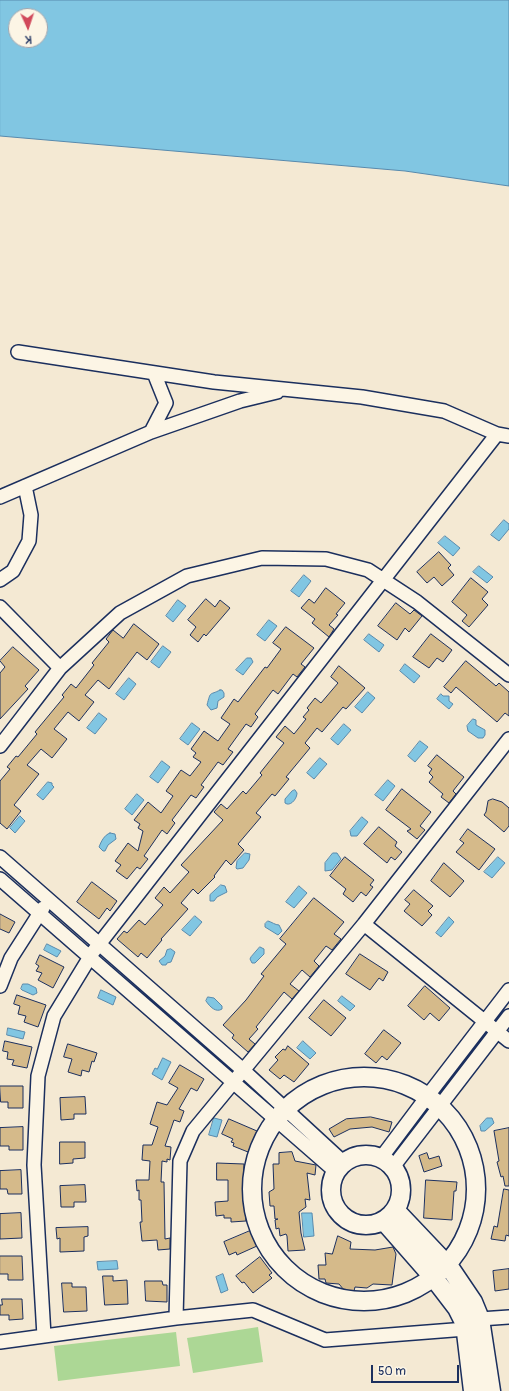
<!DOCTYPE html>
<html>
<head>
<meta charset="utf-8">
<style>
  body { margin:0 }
  #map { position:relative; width:509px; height:1391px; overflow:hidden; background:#f4e9d3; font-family:Pangolin,sans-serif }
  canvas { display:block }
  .north { position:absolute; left:8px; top:8px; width:40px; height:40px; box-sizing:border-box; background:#fcf5e5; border:1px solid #a2a6af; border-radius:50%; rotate:177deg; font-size:11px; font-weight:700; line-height:16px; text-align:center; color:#1b2f5e }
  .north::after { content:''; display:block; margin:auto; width:14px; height:18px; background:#d1495b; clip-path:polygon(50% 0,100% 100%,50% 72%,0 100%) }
  .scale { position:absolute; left:371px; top:1365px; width:88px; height:18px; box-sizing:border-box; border:2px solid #1b2f5e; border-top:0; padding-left:5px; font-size:12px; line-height:14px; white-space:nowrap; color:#1b2f5e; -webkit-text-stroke:3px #fcf5e5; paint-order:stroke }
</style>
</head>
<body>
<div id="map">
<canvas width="509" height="1391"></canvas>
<div class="north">K</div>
<div class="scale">50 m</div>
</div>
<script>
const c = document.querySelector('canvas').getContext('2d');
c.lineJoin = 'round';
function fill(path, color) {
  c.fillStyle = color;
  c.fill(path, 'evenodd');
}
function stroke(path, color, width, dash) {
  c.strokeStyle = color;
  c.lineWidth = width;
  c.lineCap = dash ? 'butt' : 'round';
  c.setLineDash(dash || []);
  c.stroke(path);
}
const green = new Path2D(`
  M258,1327L263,1362L193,1373L187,1338Z
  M176,1332L180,1366L58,1381L54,1346Z`);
const water = new Path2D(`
  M0,0H509V186L405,171L0,136ZM16,16H40V40H16Z
  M504,520L509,524V529L499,541L491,535Z
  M445,536L460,548L453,556L438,543Z
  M479,566L493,577L487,583L473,572Z
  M304,575L311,581L299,597L291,591Z
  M178,600L186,606L173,622L166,616Z
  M269,620L277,626L265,641L257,635Z
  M369,634L384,645L379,652L364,640Z
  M163,646L171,652L159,668L151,662Z
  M247,658H251L253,662L243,675L236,670Z
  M405,664L420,676L414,683L400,671Z
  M129,678L136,684L124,700L116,694Z
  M220,690H222L224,693V697L218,701L217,708L211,710L207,705C211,690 209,696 220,690Z
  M368,692L375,698L362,713L355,707Z
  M441,694L443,696H449V701L453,704L449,709L437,699Z
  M99,713L107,719L95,734L87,728Z
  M473,719L476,720V725L485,730V735L483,738H478L468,731L467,726Z
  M192,723L200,729L188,745L180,739Z
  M344,724L351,730L338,745L331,739Z
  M420,741L428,747L415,762L408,756Z
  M320,758L327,764L314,779L307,773Z
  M162,761L170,767L158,783L150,777Z
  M388,780L395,786L383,801L375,795Z
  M48,782L52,783V785L54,787L43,800L37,795Z
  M295,790L297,793C297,798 292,805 287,804L285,803V799L292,791Z
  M137,794L144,800L132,815L125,809Z
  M20,816L25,821L15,833L10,828Z
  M362,817L368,822L357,836H351L350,831Z
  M110,833L115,834L116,839L108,845L105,851H103L99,847C101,842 104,835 110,833Z
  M245,853L250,854L249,860L243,868L237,869L236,868L237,861Z
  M333,853H337L341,859L332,870L325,871V863Z
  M498,857L505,863L492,878L484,872Z
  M221,885L225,886L227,892L217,897L214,901H210V895Z
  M299,886L307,893L294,908L286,902Z
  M195,916L202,922L190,936L182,930Z
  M449,917L454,922L441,937L436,933Z
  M268,921C272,922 275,925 279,925L282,931L278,935L265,927V924Z
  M47,944L61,951L57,957L44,950Z
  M260,947L264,949V954L255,963H252L250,959L251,957Z
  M171,949L175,952L171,962L167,963L166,965H162L159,961L165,956L167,950Z
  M23,984H28L36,988L37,993L33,995L22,990L21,989Z
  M101,990L116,997L113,1005L98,998Z
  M342,996L355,1006L350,1011L338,1001Z
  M208,997L214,998L222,1006V1009C216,1013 210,1007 206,1001Z
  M8,1028L25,1032L23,1039L7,1035Z
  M303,1041L316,1053L310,1059L297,1048Z
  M163,1058L171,1062L162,1080L152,1074L155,1068L157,1069Z
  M214,1118L222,1120L217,1137L209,1135Z
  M487,1118H492L494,1123L485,1131H481L480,1126Z
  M302,1213H312L314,1236L304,1237Z
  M117,1261L118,1269L98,1270L97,1262Z
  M223,1274L228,1290L221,1293L216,1277Z`);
const building = new Path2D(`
  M439,552L451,565L448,568L454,575L442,586L434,577L427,583L417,572Z
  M471,578L488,592L482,599L488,605L469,627L462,621L467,615L452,602Z
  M326,588L345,603L336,614L338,615L329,625L334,629L329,637L312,623L315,619L301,608L309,599L314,603Z
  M206,599L215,607L220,600L230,608L206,636L204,634L198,642L190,635L196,627L188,620Z
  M396,603L410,614L414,610L422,616L409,632L405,628L397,640L378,626Z
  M134,624L159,644L147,660L137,652L109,689L98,680L85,695L94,702L79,721L68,712L54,729L67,739L52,758L41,749L27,765L39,774L14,805L21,811L7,829L0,823V781L10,769L7,767L16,756L18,757L37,734L35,732L64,697L62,695L71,684L76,688L94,665L92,663L109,642L106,639L113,630L123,638Z
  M286,627L314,648L301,664L305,667L297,677L293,674L278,694L273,690L255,714L258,717L251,727L246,724L228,749L233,752L223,765L218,762L201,785L204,787L196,798L191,795L172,820L175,823L167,834L162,830L144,856L148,859L140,869L137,867L127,879L116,871L121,865L115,861L128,843L138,851L143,831L138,828L140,824L134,820L148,802L161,813L173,796L166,791L181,770L190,776L201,762L193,757L196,753L191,749L204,731L218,741L230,724L221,718L234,699L238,702L265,667L267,668L281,649L273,643Z
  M431,634L452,650L443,662L437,658L429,668L413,657Z
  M13,647L39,670L25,686L28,689L0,719V673L5,667L0,661Z
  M466,661L496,686L499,683L509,692V716L505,713L497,722L456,687L451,693L444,687Z
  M339,666L365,688L346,709L343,707L322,732L317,728L305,743L310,748L286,777L289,779L275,796L272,794L256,813L261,817L238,844L244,850L231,865L226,860L214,876L215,877L198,894L193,889L181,903L188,909L161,939L162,940L147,958L141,953L138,957L117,939L124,931L127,933L139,920L145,925L163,905L155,898L164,887L170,893L189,872L181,865L223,820L214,812L221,804L227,809L243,791L246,794L262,775L260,773L284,743L276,737L285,726L294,734L306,719L303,717L309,710L307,708L315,698L321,703L338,683L331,677Z
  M437,755L464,777L453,791L456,794L449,803L441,797L443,794L429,782L433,777L429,773L432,769L428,766Z
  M402,789L431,812L420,826L425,830L417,839L407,831L411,829L386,810Z
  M493,799L502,802L509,808V826L504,832L484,815L486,812L488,801Z
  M379,827L397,842L395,846L402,852L395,860L391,857L387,863L364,844Z
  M468,829L495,849L479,870L456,852L464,843L460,840Z
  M345,857L374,880L370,885L373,887L366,896L361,892L353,902L343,894L346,889L330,876Z
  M444,863L464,881L450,897L431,881Z
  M92,882L117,901L110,911L107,908L99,919L77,902Z
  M414,890L433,906L428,911L432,915L422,926L404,911L410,904L405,900Z
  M314,898L344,922L334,934L341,939L332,950L326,946L314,961L319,966L310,977L302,970L290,984L299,991L292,999L284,992L256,1027L258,1029L249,1039L255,1044L248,1052L232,1038L234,1035L223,1025L246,1000L264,976L261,974L286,944L280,939Z
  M0,914L15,922L9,933L0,929Z
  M360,954L388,972L383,981L379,978L370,990L346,974Z
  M40,955L64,967L53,988L38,980L42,973L36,971L39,966L36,964Z
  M425,986L450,1008L439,1021L430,1013L424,1020L408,1006Z
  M17,995L46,1005L38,1027L24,1022L26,1016L18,1014L20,1006L14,1004Z
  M324,1000L346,1018L331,1036L309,1018Z
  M384,1030L401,1043L387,1060L382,1056L376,1063L365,1054Z
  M5,1041L32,1047L27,1068L12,1065L14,1060L7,1059L8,1052L3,1051Z
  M68,1044L97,1053L94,1062L92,1061L89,1072L82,1070L81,1076L68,1072L72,1059L64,1057Z
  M288,1046L309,1064L294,1082L284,1075L280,1079L269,1070L278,1060L275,1057L283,1049L285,1050Z
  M180,1065L204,1079L197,1091L191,1088L179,1109L184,1111L180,1122L174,1120L165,1146L171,1147L170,1160L167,1159V1162L162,1161L161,1182H164L165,1239L170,1238V1249L158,1250L157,1240L142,1241L140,1222H142L141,1200H139V1190L137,1191L136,1180H149L150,1161L142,1160L143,1145H152L158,1127L150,1124L157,1102L167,1105L178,1088L169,1083Z
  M0,1086H23V1108H8V1102H1Z
  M85,1097L86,1114H74V1119L61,1120L60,1098Z
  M371,1117L392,1122L389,1132L372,1127L350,1129L334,1137L329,1129L346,1119Z
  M229,1119L257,1131L248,1152L233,1146L234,1143L231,1142L233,1139L222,1134Z
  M23,1127V1150H9V1146H0V1128Z
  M509,1128V1186H505L503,1176L501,1177L497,1162L499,1161L494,1131Z
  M60,1142H85V1158L73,1159V1163L60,1164Z
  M292,1152L295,1161L316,1165L315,1175L307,1173L310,1200L305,1199L306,1207L299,1212L301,1233L305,1250L288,1251L287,1236L286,1234L280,1236L279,1228L276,1229L275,1220L278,1219H275L274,1206H270L269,1192L274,1189L273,1164H279V1153Z
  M427,1153L429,1159L439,1156L442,1166L424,1172L419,1156Z
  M217,1163L244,1164L243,1186L246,1221L231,1222V1218H224V1215L216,1216L215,1202L228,1201V1180H217Z
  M21,1170L22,1194H8L7,1189H0V1171Z
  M426,1180L457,1182L456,1191H454L452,1220L424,1218Z
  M85,1185L86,1202H74V1207H61L60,1186Z
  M504,1189L509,1190V1236L506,1235L505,1241L491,1239L494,1226L497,1227Z
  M21,1213L22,1238L0,1239V1214Z
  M88,1227V1236L84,1237V1251L60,1252V1238L57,1239L56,1228Z
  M250,1231L257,1246L237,1255L236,1252L229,1255L224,1242Z
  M338,1236L351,1242L350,1249L375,1250L393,1247L396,1254L392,1285L373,1284L367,1288L355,1287L354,1291L344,1290L339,1284L326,1283L325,1279H319L318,1265H326L325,1253L332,1254Z
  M0,1256H22L23,1280H8V1274H0Z
  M260,1257L272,1273L269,1275L272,1278L253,1293L244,1282L242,1283L236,1276Z
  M509,1269V1289L495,1291L493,1271Z
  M103,1276H113V1281L127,1280L128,1304L105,1305Z
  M145,1281H162L163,1285H167V1302L146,1301Z
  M62,1283H72V1287H86L87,1311L64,1312Z
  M2,1299H22L23,1319L9,1320V1315H0V1305H2Z`);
const street = new Path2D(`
  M18,352L214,382L362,397L444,411L497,434L509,436
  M151,432L166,403L154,373
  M0,497L151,432L240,401L277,392
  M0,580L13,571L29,541L31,515L25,486
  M0,607L60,668
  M0,746L60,668L120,613L187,576L262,558L326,559L368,570L417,602L509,675
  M0,857L243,1070L343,1162
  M0,879L335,1171
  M364,924L509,1041
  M0,986L11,958L43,908
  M381,1158L426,1098L509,990
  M393,1167L509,1016
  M176,1318L180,1161L193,1131L364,924L509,739
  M480,1319L509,1317
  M44,1336L34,1165L38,1076L54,1016L93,952L497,434
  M0,1342L176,1318L253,1310L325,1340L466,1329`);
const secondary = new Path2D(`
  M252 1189a112 112 0 1 1 224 0a112 112 0 1 1-224 0Z
  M331 1190a35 35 0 1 1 70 0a35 35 0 1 1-70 0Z
  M395,1210L450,1268L473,1302L480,1319L491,1391
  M384,1221L434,1278L457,1308L465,1324L473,1391`);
fill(green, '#acd795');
fill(water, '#81c6e2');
stroke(water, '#588aad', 1);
fill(building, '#d5ba8a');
stroke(building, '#1b2f5e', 1);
stroke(street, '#1b2f5e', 16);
stroke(secondary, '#1b2f5e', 21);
stroke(street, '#fcf5e5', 13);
stroke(secondary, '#fcf5e5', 18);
</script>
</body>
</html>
